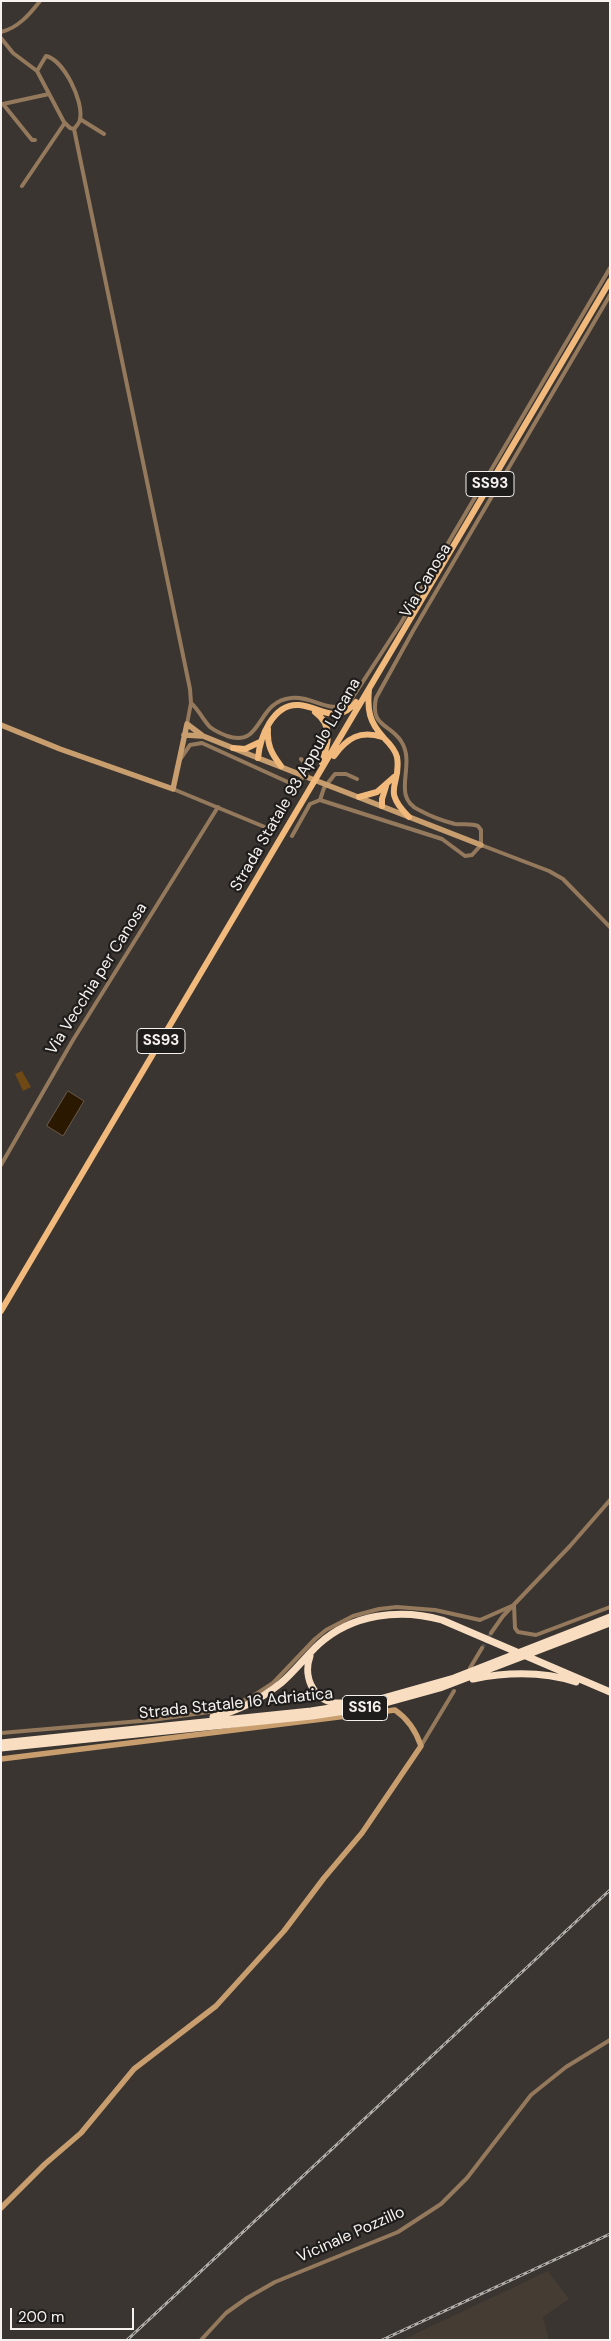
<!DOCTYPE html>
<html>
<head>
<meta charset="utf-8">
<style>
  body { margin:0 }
  #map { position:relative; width:611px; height:2341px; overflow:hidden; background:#3a3531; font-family:"DM Sans",sans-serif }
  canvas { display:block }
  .frame { position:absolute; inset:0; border:2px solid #f5f2ef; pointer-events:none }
  .scale { position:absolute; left:10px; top:2308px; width:124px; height:22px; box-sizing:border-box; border:2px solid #f5f2ef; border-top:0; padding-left:6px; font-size:15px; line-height:18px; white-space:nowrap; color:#f5f2ef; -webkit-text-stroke:4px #1f1d1b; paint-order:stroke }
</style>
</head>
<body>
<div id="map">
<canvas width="611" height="2341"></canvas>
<div class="frame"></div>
<div class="scale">200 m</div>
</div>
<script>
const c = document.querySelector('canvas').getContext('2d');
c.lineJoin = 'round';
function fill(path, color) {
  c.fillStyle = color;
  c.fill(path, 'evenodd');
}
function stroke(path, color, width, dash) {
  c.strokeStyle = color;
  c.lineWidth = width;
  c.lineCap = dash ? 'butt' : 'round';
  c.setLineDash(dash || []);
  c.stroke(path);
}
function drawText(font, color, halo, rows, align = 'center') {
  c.font = font + ' "DM Sans",sans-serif';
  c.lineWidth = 4.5;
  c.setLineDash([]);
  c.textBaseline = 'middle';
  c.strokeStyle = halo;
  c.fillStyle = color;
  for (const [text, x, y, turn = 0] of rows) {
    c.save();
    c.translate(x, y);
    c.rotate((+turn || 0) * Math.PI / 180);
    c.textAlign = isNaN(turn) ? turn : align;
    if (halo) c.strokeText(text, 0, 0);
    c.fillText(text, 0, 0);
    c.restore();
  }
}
const built = new Path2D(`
  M548,2271L569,2299L543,2317L549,2340H402Z`);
const green = new Path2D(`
  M22,1071L31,1087L23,1091L15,1074Z`);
const water = new Path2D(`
  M68,1091L84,1101L63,1136L47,1126Z`);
const streetTunnel = new Path2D(`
  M482,1648L491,1633`);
const street = new Path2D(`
  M1,32C18,28 30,14 40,1
  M1,38L13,53L37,71
  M80,119L104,134
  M74,129L70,128L64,122L37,71L46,56C64,60 84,102 80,119C80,123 76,126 74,129L190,689L191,703L187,724
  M35,140H32L3,104L49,94
  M22,186L64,124V122
  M191,703C199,710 203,720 210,727C215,731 222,734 227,736C264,748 255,702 291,698C312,695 329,715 349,703L401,623L610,268
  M181,758L190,745L202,743L290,783C303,784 311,769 301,759
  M173,789L272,830
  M320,800L324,788L335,774H346L357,779
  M292,836L310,804L320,800L442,839L465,856L472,855L481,845
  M481,845V830L478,826C471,823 463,825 455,824C443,821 430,816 419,810C390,796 417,765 401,741C389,723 370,727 376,698L413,631L610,295
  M481,845L549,871L563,879L610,927
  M1,1165L73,1040L218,807
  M514,1605L515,1628L518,1632L536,1635L610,1607
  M491,1633L503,1616L570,1546L610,1500
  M470,1668L482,1648
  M1,1733L152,1720L223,1710L253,1696L273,1683L315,1639L326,1630L353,1616L379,1609L397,1607L435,1610L480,1620L514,1605
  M421,1746L454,1691
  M201,2340L226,2313L247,2298L275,2282L398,2232L441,2204L467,2178L531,2095L566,2067L610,2040`);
const secondary = new Path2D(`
  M1,725L60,749L173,789L187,724L203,736L258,758L481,845
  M184,735L202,736
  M1,1759L395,1710C408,1719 416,1731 421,1746L362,1833L324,1878L284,1931L216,2006L134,2069L81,2133L45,2164L1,2208`);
const primary = new Path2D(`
  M369,689C367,710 369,722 384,738C389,743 395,749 397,757C402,786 380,788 409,817
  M315,712C334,726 328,744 322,763
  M268,729C267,745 271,753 281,766
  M233,748L245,749L260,742
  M334,756C347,738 360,730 382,737
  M258,758C260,737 273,703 299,705C321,707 337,726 356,702
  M359,797L377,792L394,777
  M382,806V799L386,786
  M1,1311L610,281`);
const highway = new Path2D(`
  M310,1656C302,1679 316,1705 342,1703
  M473,1679C508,1672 542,1671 576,1682
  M213,1717C238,1711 261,1699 281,1683C295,1671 306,1656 319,1644C352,1614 400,1608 442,1620L610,1692
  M1,1743L311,1711L369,1702L454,1678L610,1617
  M1,1748L312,1716L371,1707L440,1688L610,1623`);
const rail = new Path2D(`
  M127,2340L610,1890
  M382,2340L610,2234`);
const shields = [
  [490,484,48],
  [161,1041,48],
  [365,1708,45]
];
const shieldNames = [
  ["SS93",490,484],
  ["SS93",161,1041],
  ["SS16",365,1708]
];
const streetNames = [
  ["Via Canosa",426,581,-59],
  ["Strada Statale 93 Appulo Lucana",296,785,-60],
  ["Via Vecchia per Canosa",97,979,-58],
  ["Strada Statale 16 Adriatica",236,1704,-6],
  ["Vicinale Pozzillo",351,2235,-24]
];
fill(built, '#453c33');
fill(green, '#6e4815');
fill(water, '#2b1801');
stroke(water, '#685948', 1);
stroke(streetTunnel, '#56514e', 4, [4, 2]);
stroke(street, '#94795c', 4);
stroke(secondary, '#c99e6e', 5.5);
stroke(primary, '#f1ba7c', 6);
stroke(highway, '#f8ddc1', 7);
stroke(rail, '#b2aeab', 3);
stroke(rail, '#1f1d1b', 1, [4]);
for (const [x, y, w] of shields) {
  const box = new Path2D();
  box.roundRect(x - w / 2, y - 12.5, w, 25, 4);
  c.fillStyle = '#1f1d1b';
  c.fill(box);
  stroke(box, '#f5f2ef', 1);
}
drawText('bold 15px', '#f5f2ef', null, shieldNames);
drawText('16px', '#f5f2ef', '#1f1d1b', streetNames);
</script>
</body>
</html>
